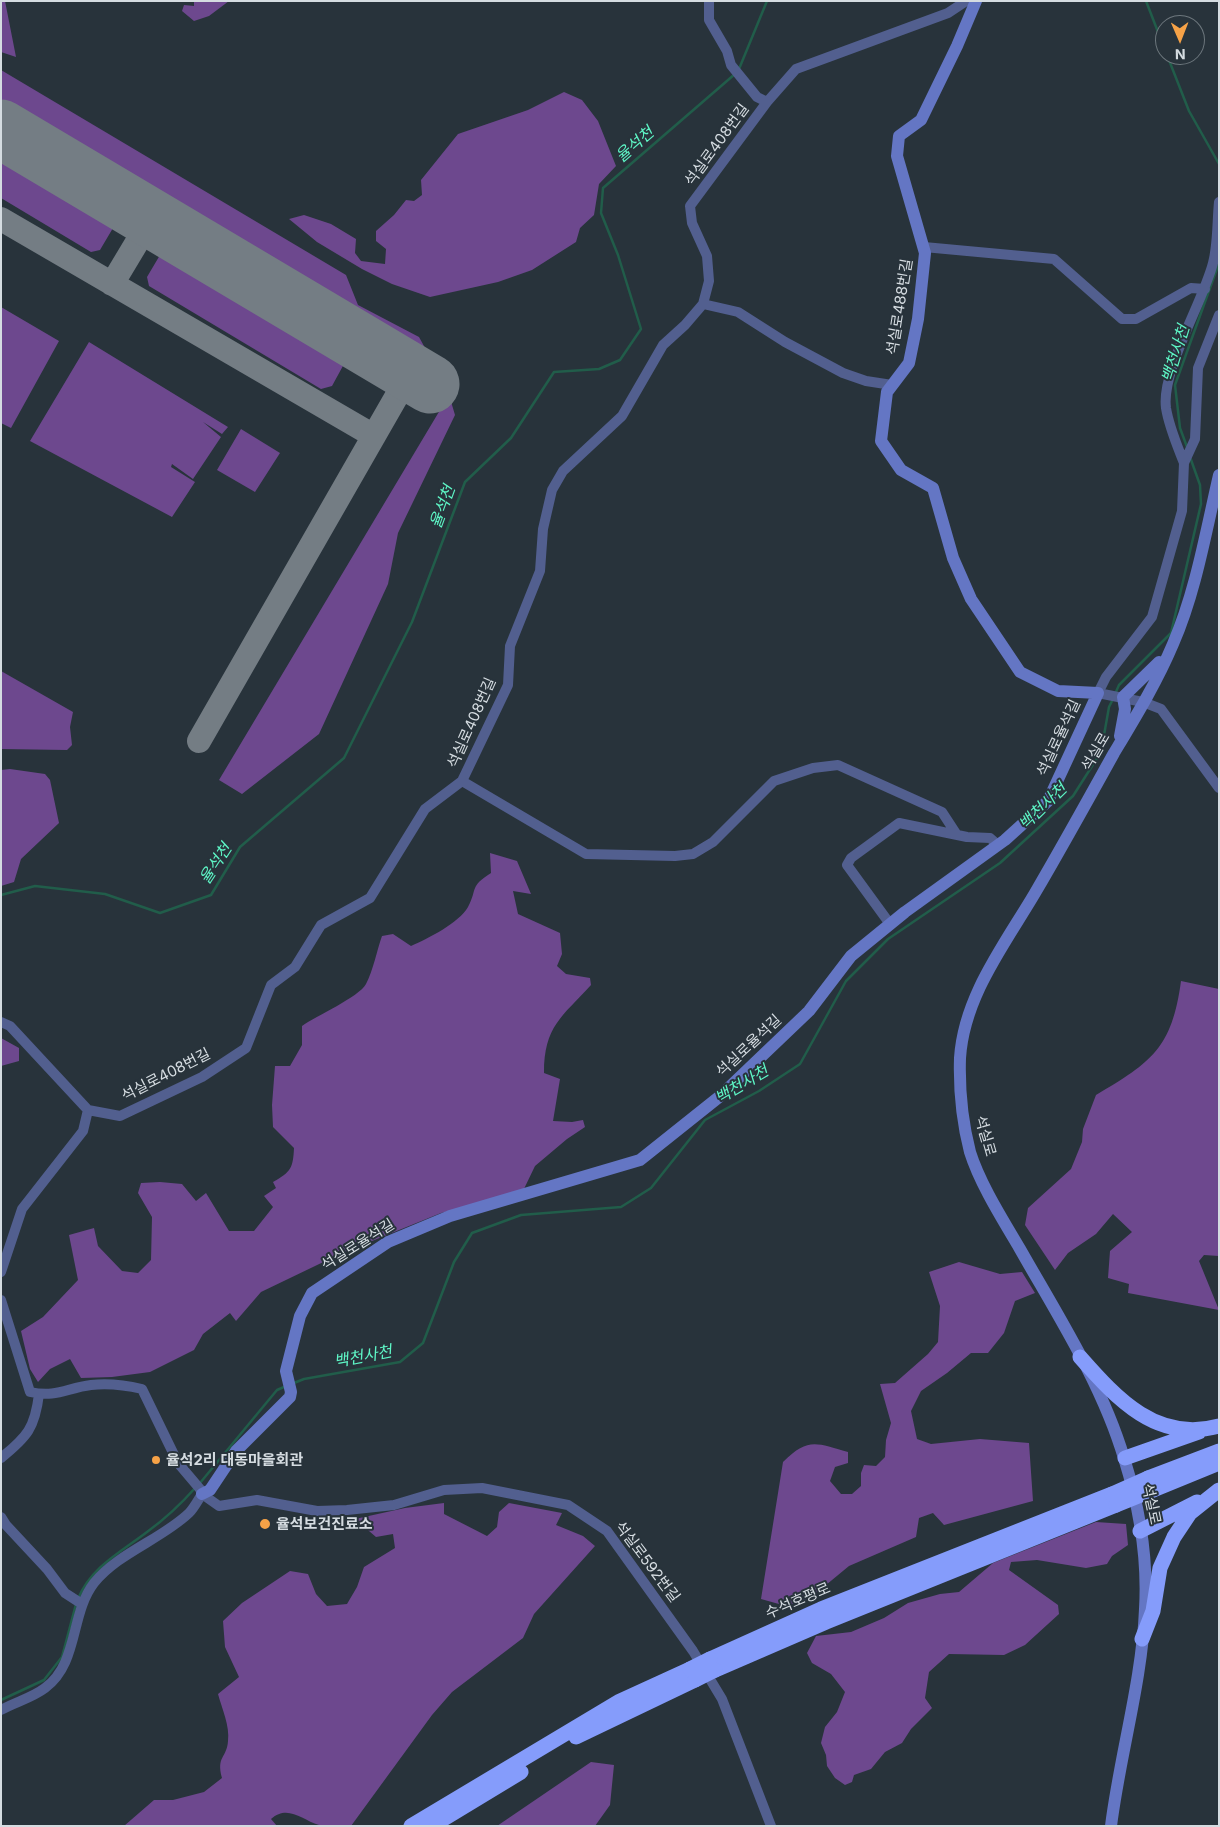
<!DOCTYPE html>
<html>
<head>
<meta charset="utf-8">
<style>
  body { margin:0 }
  #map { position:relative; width:1220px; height:1827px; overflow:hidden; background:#28333b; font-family:Inter,sans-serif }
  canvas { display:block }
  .frame { position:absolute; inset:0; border:2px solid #d5dce1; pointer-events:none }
  .north { position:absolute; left:1155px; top:15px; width:50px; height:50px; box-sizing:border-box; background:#28333b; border:1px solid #6d777d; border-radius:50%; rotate:179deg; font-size:14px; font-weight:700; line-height:20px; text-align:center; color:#d5dce1 }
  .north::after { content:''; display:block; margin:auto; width:18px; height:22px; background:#f6a247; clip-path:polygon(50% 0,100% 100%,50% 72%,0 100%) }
</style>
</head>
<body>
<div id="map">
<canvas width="1220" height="1827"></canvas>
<div class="frame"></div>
<div class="north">N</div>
</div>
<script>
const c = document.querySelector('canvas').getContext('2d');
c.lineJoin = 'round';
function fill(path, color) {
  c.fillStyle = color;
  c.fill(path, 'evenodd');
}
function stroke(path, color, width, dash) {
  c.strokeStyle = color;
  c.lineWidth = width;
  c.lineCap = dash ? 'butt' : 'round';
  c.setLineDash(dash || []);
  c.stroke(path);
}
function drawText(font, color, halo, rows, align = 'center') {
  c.font = font + ' Inter,"Noto Sans KR",sans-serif';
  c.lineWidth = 4;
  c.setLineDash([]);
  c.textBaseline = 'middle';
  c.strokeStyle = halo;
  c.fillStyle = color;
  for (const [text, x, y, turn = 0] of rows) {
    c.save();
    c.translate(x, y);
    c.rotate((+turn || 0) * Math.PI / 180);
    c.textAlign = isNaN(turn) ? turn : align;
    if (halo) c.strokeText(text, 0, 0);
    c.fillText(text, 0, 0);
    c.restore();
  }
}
const green = new Path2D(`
  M1,1H5L16,57L1,52Z
  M194,1H229L209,16L194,21L182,11L184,5L194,6Z
  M1,70L346,275L358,305L419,337L447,388L455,415L398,533L388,584L319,734L242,794L219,780L449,395L428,360L1,108Z
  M564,92L582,100L598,121L616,166L599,184L594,215L580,228L576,242L532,270L498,282L430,297L392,284L362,269L317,242L289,219L304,215L331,224L356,239L355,253L361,261L385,264L386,249L376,241V231L394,215L406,200L414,201L422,195L421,180L458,134L528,110Z
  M1,154L112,220L113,228L100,250L91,252L1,198Z
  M169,253L342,355L344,364L332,386L321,389L149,286L147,277L160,255Z
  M1,307L59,341L11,428L1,423Z
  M89,342L228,427L222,434L203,422L221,437L193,479L172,464L171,467L195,482L172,517L30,441Z
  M241,429L280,453L255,492L217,470Z
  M1,671L73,712L70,727L72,745L67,750L1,749Z
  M10,769L45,774L50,780L59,823L21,859L14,882L1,886V770Z
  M490,853L517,861L531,894L513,891L518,914L560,933L562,954L557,966L566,974L590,978L591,985C562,1017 544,1026 544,1073L560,1079L553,1121L572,1122L583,1120L585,1127L567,1139L535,1166L522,1193L441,1213L340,1254L261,1292L236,1321L230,1313L203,1334L194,1350L150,1372L112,1377L81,1378L70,1359L50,1369L38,1382L30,1369L21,1331L43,1317L78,1280L69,1235L94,1228L98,1246L122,1271L138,1273L151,1260L152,1217L138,1193L141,1183L160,1182L182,1184L196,1201L206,1193L229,1231H254L273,1207L264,1196L276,1188L273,1182C291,1172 293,1168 294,1148L273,1127L272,1105L275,1066H290L302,1045V1026C316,1016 359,997 366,984C373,971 377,950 382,936L393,934L411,946C427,939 459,923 468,907C478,888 469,887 491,873Z
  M1181,981L1219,989V1256L1204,1255L1199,1261L1219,1310L1128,1293L1129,1284L1108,1278L1110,1251L1132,1232L1113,1214L1096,1234L1068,1253L1055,1270L1025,1225L1028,1208L1071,1169L1082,1142L1083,1129L1096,1095C1152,1062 1172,1048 1181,981Z
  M1,1038L19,1048V1061L1,1066Z
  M959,1262L1000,1274L1022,1272L1035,1293L1015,1301L1004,1333L988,1353H971L947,1373L921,1391L911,1411L917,1439L931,1444L980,1439L1029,1443L1033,1501L944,1525L933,1513L919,1518L916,1537L849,1566L809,1599L786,1606L761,1599L783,1462C808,1437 816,1443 848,1452V1463L835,1467L830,1481L841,1494H852L861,1486V1473L864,1465L876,1466L885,1457L886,1440L891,1423L880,1384L895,1383L928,1354L938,1342L940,1306L929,1272Z
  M444,1503V1514L487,1536L497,1527L499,1512L509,1503L562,1513L556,1525L583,1536L595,1546L534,1614L523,1638L452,1692L432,1715L351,1826C342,1826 328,1827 319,1825C302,1820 288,1804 271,1819L277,1826H124L154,1800H173L204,1792L222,1778C216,1756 227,1758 228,1741C230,1726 222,1709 218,1694L239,1677L225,1647L223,1621L242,1603L290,1571L308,1574L316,1594L327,1606L347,1604L357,1587L364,1567L395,1548L393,1534L376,1537L355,1519L405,1508Z
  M1096,1522L1126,1524L1128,1545L1112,1556L1107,1564L1086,1568L1037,1560L1011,1562L1009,1570L1058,1605L1059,1614L1025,1645L1004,1655L949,1654L929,1672L925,1698L932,1708L911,1729L902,1743L885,1752L871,1769L854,1775L852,1782L845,1785L835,1778L827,1766L826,1755L821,1743L825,1727L837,1712L845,1692L831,1674L812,1663L807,1653L816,1636L851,1632L884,1618L908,1603L940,1594L959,1592L993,1563Z
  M591,1762L614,1765L610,1805L595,1826H497Z`);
const stream = new Path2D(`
  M1146,1L1165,50
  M1167,55L1189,111L1219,164
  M739,69L767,1
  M1187,447L1180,428L1175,385L1219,263
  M1115,694L1119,685L1171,633L1201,504L1200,485L1190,457
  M1,895L35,886L105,894L160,913L211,895L240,847L344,758L412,622L465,482L511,438L554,372L599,369L620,360L641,329L618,255L601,213L603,188L735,74
  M294,1383L304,1379L400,1362L423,1343L454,1262L472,1233L521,1215L621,1207L651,1188L705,1120L759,1091L800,1064L846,981L888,939L1000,863L1073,796L1101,752L1109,707L1113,699
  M200,1483L277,1390L284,1387
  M78,1599C91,1567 121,1552 147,1532C165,1519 181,1504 196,1487
  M1,1700L44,1680L62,1657L76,1604`);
const taxiway = new Path2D(`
  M1,219L374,436
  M112,284L151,219
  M199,741L410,373`);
const runway = new Path2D(`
  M1,129L430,384`);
const street = new Path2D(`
  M709,1V20L727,51L731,65L757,97L767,102
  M924,247L1054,259L1122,319H1136L1191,288L1205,289
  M703,304L738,312L785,342L843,373L866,381L892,385
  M1219,315L1198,368L1195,439L1184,463L1182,511L1152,617L1106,677L1098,693L1143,702L1161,709L1219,788
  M1184,463C1177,445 1169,427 1166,408C1161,371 1203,302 1213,263C1218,244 1217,222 1219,202
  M462,781L586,854L675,856L693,854L713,842L774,781L813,768L838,765L942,812L957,835
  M890,924L847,865L851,858L899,823L967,837L990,838L998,845
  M1,1022L10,1026L88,1110L120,1116L202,1077L246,1048L271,985L295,967L321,925L370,898L425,809L462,781L508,685L510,646L540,571L543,529L552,490L563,471L622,416L663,345L685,325L703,304L709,281L707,256L692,223L690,206L767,102L796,69L948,13L966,1
  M1,1272L22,1209L83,1131L88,1110
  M1,1300L30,1392C56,1398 67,1388 91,1385C109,1383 125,1385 142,1389L178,1463L200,1489L202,1494
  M1,1458C27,1437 35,1428 39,1394
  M202,1494L219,1506L257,1500L317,1511L347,1510L394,1505L444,1490L482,1488L568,1505L607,1531L693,1651L722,1699L771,1826
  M1,1517L6,1525L47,1569L65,1593L82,1604
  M1,1710C15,1702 32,1698 45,1688C79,1663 70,1614 94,1583C118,1553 162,1539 189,1513C194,1508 198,1500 202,1494`);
const secondary = new Path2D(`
  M1120,736L1125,709L1123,697L1159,662
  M202,1494L210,1490L236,1451L290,1397L291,1392L286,1371L300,1316L312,1293L388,1242L450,1216L640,1160L719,1097L809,1011L851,956L905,912L1005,840L1048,801L1098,693L1058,691L1020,672L971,599L953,558L933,488L901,470L881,441L887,392L909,363L918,319L925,253L897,156L899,136L921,120L957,46L976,1
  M1111,1826C1120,1754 1142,1682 1145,1609C1148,1559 1139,1506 1124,1458C1102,1384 1058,1316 1020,1249C1003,1220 980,1184 970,1152C962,1121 959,1090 960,1058C964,996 1005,944 1035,893C1062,847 1088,800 1114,753C1135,718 1157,682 1173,644C1196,591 1206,531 1219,475`);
const highway = new Path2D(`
  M1080,1357C1117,1399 1157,1443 1219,1426
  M1125,1458L1199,1432
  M1148,1478L1219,1451
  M1153,1490L1219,1463
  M1140,1531L1197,1502
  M1142,1639L1153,1611L1160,1568L1174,1537L1190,1513L1219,1490
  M710,1659L821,1609L1112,1494
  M715,1670L826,1622L1116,1505
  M576,1737L695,1680
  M411,1826L620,1701L690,1669
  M432,1826L521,1772`);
const highwayBridge = new Path2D(`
  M1112,1494L1148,1478
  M1116,1505L1153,1490
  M690,1669L710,1659
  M695,1680L715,1670`);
const markers = [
  [156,1460,5,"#f6a247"],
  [265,1524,6,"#f6a247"]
];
const streetNames = [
  ["석실로408번길",717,145,-54],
  ["석실로488번길",900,307,-81],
  ["석실로408번길",472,723,-66],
  ["석실로율석길",1059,738,-65],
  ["석실로",1096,752,-60],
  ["석실로율석길",749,1046,-43],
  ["석실로408번길",166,1075,-27],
  ["석실로",985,1136,74],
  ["석실로율석길",358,1245,-32],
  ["석실로",1151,1504,78],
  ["석실로592번길",647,1562,53],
  ["수석호평로",798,1601,-23]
];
const poiNames = [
  ["율석2리 대동마을회관",166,1460],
  ["율석보건진료소",276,1524]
];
const waterNames = [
  ["율석천",635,145,-41],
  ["백천사천",1176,354,-73],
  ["율석천",443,507,-70],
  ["백천사천",1043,807,-44],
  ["율석천",216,864,-57],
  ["백천사천",742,1085,-31],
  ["백천사천",363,1357,-11]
];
fill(green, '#6d488e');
stroke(stream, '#215d4a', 2.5);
stroke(taxiway, '#747d84', 24);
stroke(runway, '#747d84', 59);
stroke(street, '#525f8f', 10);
stroke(secondary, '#6476c4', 12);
stroke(highway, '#859cfb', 15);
stroke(highwayBridge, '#859cfb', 15);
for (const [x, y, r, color] of markers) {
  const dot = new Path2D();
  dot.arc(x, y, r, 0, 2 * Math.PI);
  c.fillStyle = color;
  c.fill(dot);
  stroke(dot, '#28333b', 2);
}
drawText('15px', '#d5dce1', '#28333b', streetNames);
drawText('bold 15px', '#d5dce1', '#28333b', poiNames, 'left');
drawText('italic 16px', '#5ef6c6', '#28333b', waterNames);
</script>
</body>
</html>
